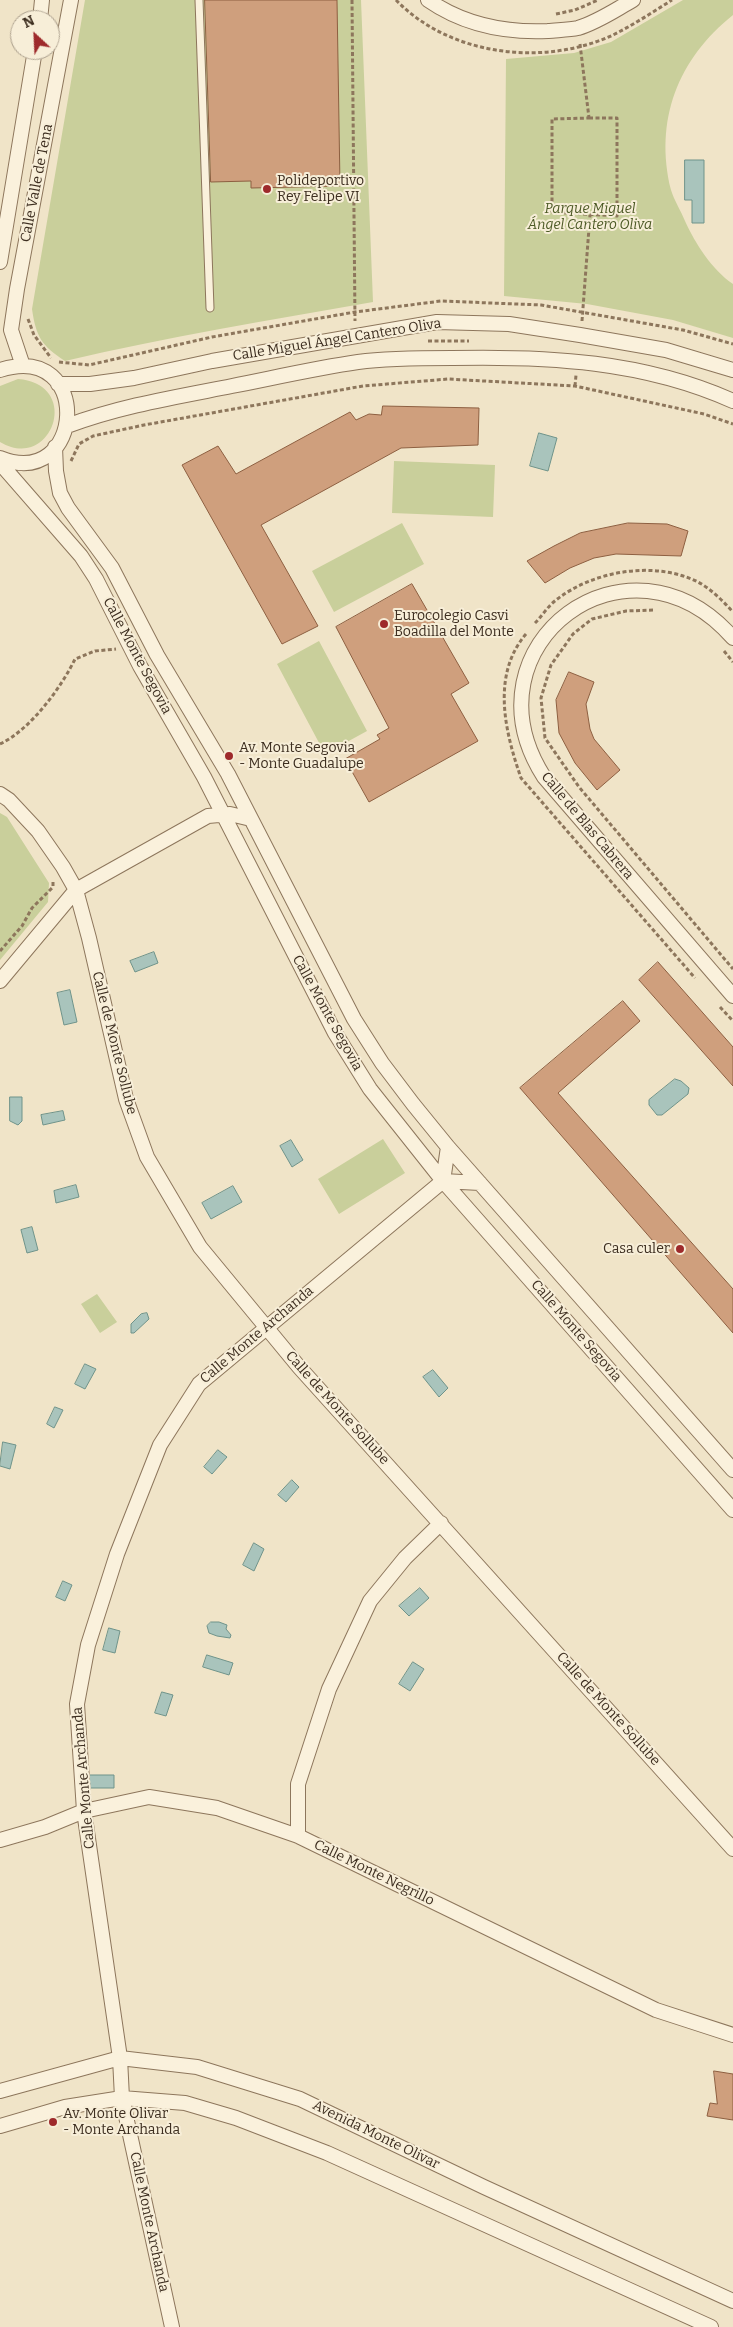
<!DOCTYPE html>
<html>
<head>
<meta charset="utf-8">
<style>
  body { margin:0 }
  #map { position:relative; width:733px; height:2327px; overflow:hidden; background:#f0e4c8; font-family:Bitter,serif }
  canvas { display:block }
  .north { position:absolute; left:10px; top:10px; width:50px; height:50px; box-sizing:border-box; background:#f7eed8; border:1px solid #ada18e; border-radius:50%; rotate:335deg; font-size:14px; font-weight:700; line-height:20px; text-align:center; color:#3d2e20 }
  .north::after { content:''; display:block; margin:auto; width:18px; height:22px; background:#9e2a2b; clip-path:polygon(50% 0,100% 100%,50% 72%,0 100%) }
</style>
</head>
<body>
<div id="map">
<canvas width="733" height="2327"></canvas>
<div class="north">N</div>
</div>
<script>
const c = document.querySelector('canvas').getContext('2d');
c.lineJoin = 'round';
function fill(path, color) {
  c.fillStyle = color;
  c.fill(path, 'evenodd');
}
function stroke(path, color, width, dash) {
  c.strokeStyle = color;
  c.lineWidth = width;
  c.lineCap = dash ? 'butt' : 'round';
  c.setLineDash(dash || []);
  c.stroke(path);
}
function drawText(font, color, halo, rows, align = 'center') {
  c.font = font + ' Bitter,serif';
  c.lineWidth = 4;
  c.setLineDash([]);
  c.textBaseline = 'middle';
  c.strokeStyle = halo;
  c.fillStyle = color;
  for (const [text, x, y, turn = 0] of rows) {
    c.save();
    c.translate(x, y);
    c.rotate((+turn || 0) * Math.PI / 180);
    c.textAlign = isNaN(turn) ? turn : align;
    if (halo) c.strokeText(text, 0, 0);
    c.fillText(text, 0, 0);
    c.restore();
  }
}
const green = new Path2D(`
  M85,0H361L373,302C270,320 167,337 65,361C42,346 36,337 32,309Z
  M683,0H733V15C678,59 654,120 671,190C674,200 681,211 685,221C695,243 712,270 733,284V338L673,320L587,304L504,296L506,59L574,53L611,42Z
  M18,379C83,384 52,473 0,442V386Z
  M394,461L495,465L493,517L392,513Z
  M402,523L424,564L334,612L312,571Z
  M319,641L367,731L325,754L277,664Z
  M0,813L7,817L49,883L48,902L0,960Z
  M383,1139L405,1173L339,1214L318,1179Z
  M97,1294L117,1322L100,1333L81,1304Z`);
const water = new Path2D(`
  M685,160H704V223H692V200H685Z
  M539,433L557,438L548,471L530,466Z
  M154,952L158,963L135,972L130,961Z
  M70,990L77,1022L64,1025L57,993Z
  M675,1079L681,1081L689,1088L688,1094L662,1115H657L649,1105V1100Z
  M10,1097H22V1121L18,1125L10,1121Z
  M63,1111L65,1120L43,1125L41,1115Z
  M291,1140L303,1160L292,1167L280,1146Z
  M76,1185L79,1197L56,1203L54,1191Z
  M233,1186L242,1202L211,1219L202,1203Z
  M32,1227L38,1250L27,1253L21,1230Z
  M147,1313L149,1319L134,1333H131V1324L141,1314Z
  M85,1364L96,1369L85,1389L75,1384Z
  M433,1370L448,1388L439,1397L423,1377Z
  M55,1407L63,1410L54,1428L47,1424Z
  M3,1442L16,1445L10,1469L0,1466Z
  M218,1450L227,1457L212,1474L204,1467Z
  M292,1480L299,1487L286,1502L278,1495Z
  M254,1543L264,1549L254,1571L243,1565Z
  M63,1581L72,1585L65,1601L56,1597Z
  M420,1588L429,1598L409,1616L399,1606Z
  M211,1622H219L227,1625L226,1629L231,1635L230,1638L217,1636L209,1633L207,1626Z
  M109,1628L120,1631L115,1653L103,1650Z
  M207,1655L233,1663L229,1675L203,1667Z
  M413,1662L424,1669L410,1691L399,1684Z
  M162,1692L173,1695L166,1716L155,1713Z
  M87,1775H114V1788H87Z`);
const building = new Path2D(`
  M205,0H337L340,186L251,188V181L211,182Z
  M383,406L479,408L478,445L401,448L261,525L318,626L282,644L182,465L218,446L236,474L350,412L356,420L369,414L381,415Z
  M628,523L667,524L688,531L681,556L616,554L594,558L570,568L545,583L527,561L554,546L580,533Z
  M412,584L469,683L451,694L478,741L369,802L345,759L380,739L377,735L389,728L336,627Z
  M569,672L594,682L586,704L590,729L594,739L620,770L597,790L575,763L559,733L556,700Z
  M658,962L733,1047V1086L639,980Z
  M623,1001L640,1021L558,1093L733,1289V1333L520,1088Z
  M714,2071L733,2074V2120L707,2116L710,2103L717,2104Z`);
const path = new Path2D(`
  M352,0L355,321
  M396,0C450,56 544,67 613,35C633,25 653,12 672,0
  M556,14L575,10L598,0
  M580,44L589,118
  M589,118H617V216L552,212V119Z
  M28,319L34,335L51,358
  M582,321L590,215
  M428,341H469
  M59,362L89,365L212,337L355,312L441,301L541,305L683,330L733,344
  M575,386L576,375
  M71,461L79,444L93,436L144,425L363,386L448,379L575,386L704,414L733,424
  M653,610L626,611L592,619L573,634L551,665L541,698L545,738L579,787L733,969
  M535,623C542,616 548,606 556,600C593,571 654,560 698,582C711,589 723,601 733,612
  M526,634C491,675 505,732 521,778L695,978
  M724,651L733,662
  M0,744C30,730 61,688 75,659L95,651L116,649
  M0,951L22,926L32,908L53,887V882
  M720,1007L733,1021`);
const service = new Path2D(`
  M199,0L210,308`);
const minor = new Path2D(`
  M428,0C464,25 504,33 548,31C557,30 569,30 578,28C598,22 615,10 633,0
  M40,20L42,0
  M0,262L35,50
  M23,366L11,330L17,289L71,0
  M0,370C94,340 85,492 0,458
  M58,384H90L134,378L212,361L437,322L509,324L580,335L666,350L733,370
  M67,426C120,406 176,397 232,386C273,378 316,368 358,362C388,358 421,358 452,358C548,356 644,361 733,401
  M55,447L56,471L60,493L68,508L112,568L157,655L228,774L354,1019L382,1063L413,1104L448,1147L733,1470
  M0,463L81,556L96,579L140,666L204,777L335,1033L370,1089L443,1181L733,1510
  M733,638C629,519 460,645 544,777L733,996
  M0,794L9,800L38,831L63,867L76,890L89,938L126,1099L147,1157L200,1247L299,1367L733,1849
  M0,981L76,890L208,816L230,814L251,819
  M443,1181L480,1183
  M298,1836V1784L329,1689L370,1601L405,1558L441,1523
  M0,1840L45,1827L84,1811L149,1797L217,1808L298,1836L656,2010L733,2035
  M0,2091L120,2058L197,2067L300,2099L484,2187L733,2301
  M0,2126L65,2107L122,2098L185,2103L236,2118L327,2153L711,2327
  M172,2327L122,2098L120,2058L84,1811L77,1704L88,1645L117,1554L160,1445L199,1384L443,1181L448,1147`);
const markers = [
  [267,189,5,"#9e2a2b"],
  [384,624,5,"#9e2a2b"],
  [229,756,5,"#9e2a2b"],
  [680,1249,5,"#9e2a2b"],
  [53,2122,5,"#9e2a2b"]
];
const poiNames = [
  ["Polideportivo",277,181],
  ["Rey Felipe VI",277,197],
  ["Eurocolegio Casvi",394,616],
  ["Boadilla del Monte",394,632],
  ["Av. Monte Segovia",239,748],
  ["- Monte Guadalupe",239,764],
  ["Casa culer",670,1249,"right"],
  ["Av. Monte Olivar",63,2114],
  ["- Monte Archanda",63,2130]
];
const streetNames = [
  ["Calle Valle de Tena",37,183,-79],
  ["Calle Miguel Ángel Cantero Oliva",337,340,-9],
  ["Calle Monte Segovia",137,656,62],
  ["Calle de Blas Cabrera",587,826,50],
  ["Calle Monte Segovia",327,1013,61],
  ["Calle de Monte Sollube",114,1043,76],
  ["Calle Monte Segovia",576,1331,49],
  ["Calle Monte Archanda",257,1335,-40],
  ["Calle de Monte Sollube",337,1408,48],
  ["Calle de Monte Sollube",608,1709,48],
  ["Calle Monte Archanda",84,1778,-95],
  ["Calle Monte Negrillo",374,1873,26],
  ["Avenida Monte Olivar",376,2135,26],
  ["Calle Monte Archanda",149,2222,78]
];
const parkNames = [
  ["Parque Miguel",590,209],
  ["Ángel Cantero Oliva",590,225]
];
fill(green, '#c9cf9b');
fill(water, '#a9c4bc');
stroke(water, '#6f938a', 1);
fill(building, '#cf9f7d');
stroke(building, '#8d5f41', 1);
stroke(service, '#8d765c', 9);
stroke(minor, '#8d765c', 16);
stroke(path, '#8d765c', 3, [4, 2.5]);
stroke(service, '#faf1dc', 7);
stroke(minor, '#faf1dc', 14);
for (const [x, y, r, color] of markers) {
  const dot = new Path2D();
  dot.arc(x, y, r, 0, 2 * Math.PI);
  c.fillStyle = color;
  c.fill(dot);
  stroke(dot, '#f7eed8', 2);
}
drawText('14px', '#3d2e20', '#f7eed8', poiNames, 'left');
drawText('14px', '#3d2e20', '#f7eed8', streetNames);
drawText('italic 14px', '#4d5a26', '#f7eed8', parkNames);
</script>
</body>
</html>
